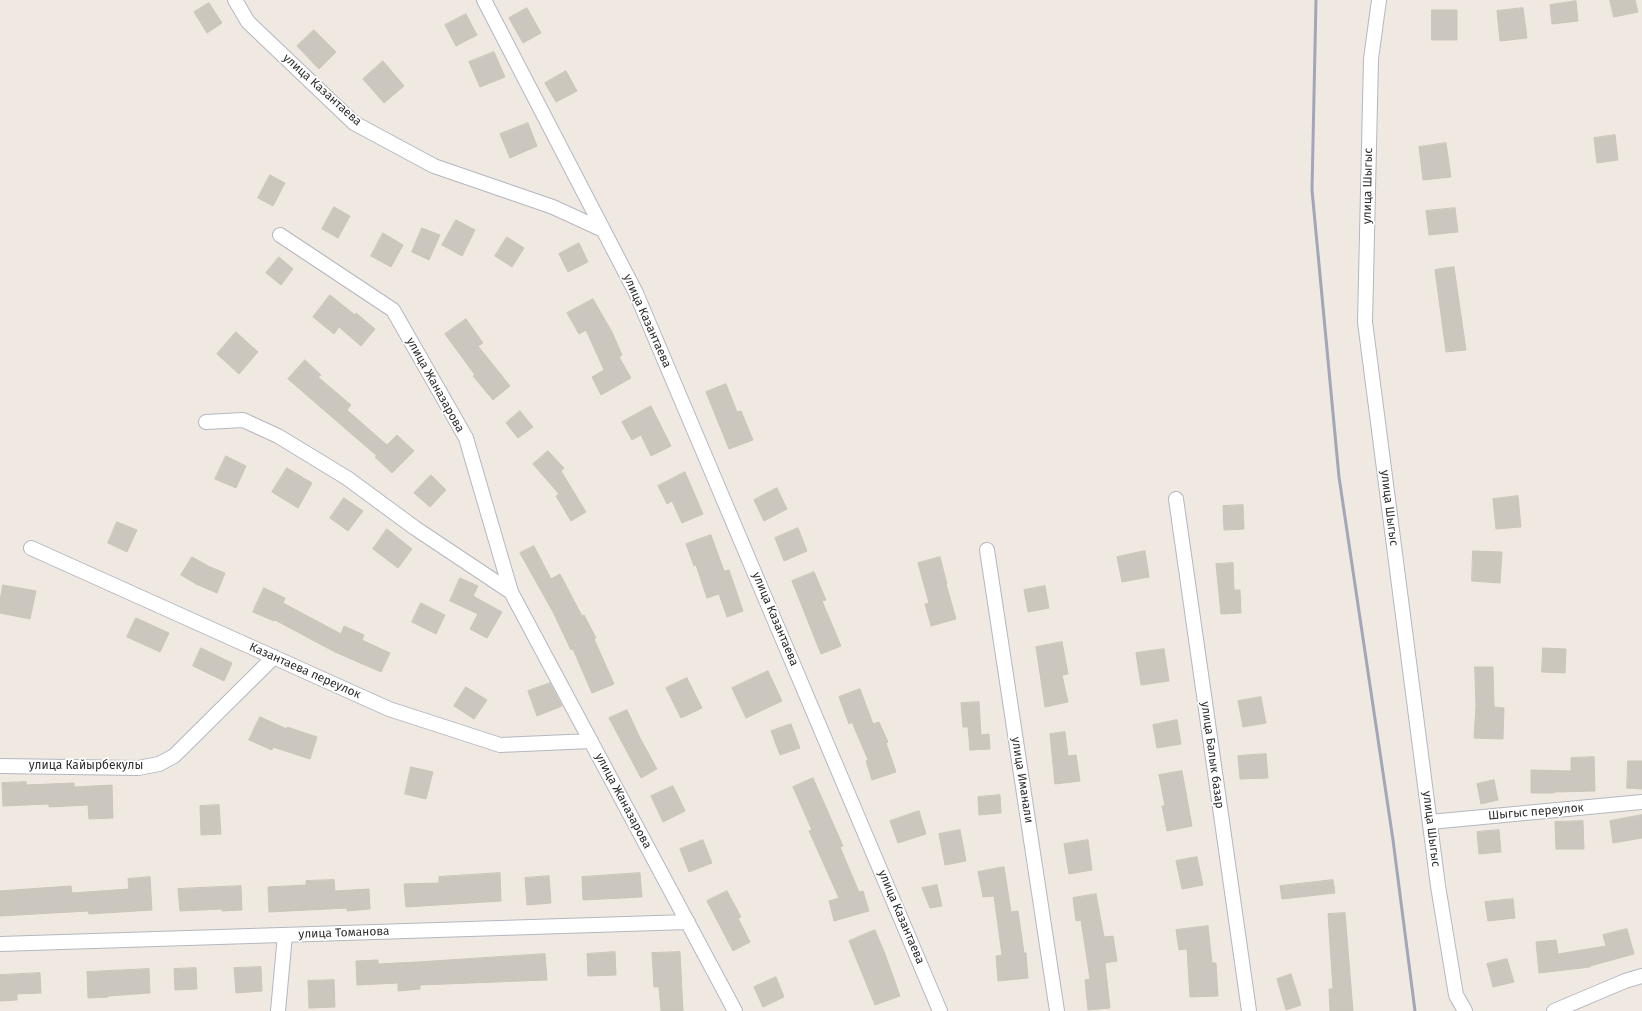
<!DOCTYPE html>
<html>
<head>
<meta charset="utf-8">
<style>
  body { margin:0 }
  canvas { display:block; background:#efe9e1 }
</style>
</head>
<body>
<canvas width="1642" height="1011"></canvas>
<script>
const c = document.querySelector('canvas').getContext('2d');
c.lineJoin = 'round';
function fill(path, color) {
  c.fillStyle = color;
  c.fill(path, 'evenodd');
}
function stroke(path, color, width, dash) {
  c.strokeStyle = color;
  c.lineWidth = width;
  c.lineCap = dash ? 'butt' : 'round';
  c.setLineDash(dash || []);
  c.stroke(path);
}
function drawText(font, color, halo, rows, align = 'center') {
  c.font = font + ' "Fira Sans",sans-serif';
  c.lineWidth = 3.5;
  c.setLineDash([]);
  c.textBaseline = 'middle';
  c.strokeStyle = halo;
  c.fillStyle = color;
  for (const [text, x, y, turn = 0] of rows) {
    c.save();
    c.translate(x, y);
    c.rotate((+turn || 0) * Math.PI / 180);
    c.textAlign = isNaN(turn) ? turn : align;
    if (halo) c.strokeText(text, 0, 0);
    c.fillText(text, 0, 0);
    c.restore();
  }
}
const building = new Path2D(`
  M1610,0H1635L1638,12L1614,17Z
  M1576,1L1578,21L1552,24L1550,5Z
  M209,3L222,23L207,33L194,12Z
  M527,8L541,33L523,43L509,18Z
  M1523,8L1527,38L1500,41L1497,11Z
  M1432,10H1457V40H1432Z
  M466,14L477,35L456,46L445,25Z
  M314,30L336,52L319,69L297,46Z
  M494,52L505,77L480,87L469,62Z
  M383,61L404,86L384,103L363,79Z
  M566,71L577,91L556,102L545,83Z
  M528,123L537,146L510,158L500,134Z
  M1615,135L1618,160L1597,163L1594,138Z
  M1446,143L1451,177L1423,180L1419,147Z
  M270,175L285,183L273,206L258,198Z
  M334,207L350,216L338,238L322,229Z
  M1455,208L1458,232L1429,235L1426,211Z
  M456,220L475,230L462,256L442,245Z
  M422,228L440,235L429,260L412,252Z
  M383,233L403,245L391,267L371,256Z
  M507,237L524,248L512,267L495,256Z
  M579,243L588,262L568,272L559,254Z
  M279,257L293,269L281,285L266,273Z
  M1454,267L1466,350L1446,352L1435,270Z
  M330,295L355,315L356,313L375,329L361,346L339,327L334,334L313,317Z
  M593,299L612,332L622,355L619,357L631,378L601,395L592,377L604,370L586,330L579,334L567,313Z
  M466,319L483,343L478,346L510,386L493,400L473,376L475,375L445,334Z
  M236,332L258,352L239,374L217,354Z
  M305,360L321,375L318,377L351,405L347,410L387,445L397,435L414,451L392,473L375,457L377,456L288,379Z
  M726,384L737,412L741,411L753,440L729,449L706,392Z
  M651,406L671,446L651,456L641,435L632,440L622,422Z
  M520,411L533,427L518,438L506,423Z
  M548,451L564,468L561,471L586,512L571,521L556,496L559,494L533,464Z
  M226,456L246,466L236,488L215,479Z
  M287,468L312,483L298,508L272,492Z
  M685,472L703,514L682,523L672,501L667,504L658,486Z
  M431,475L446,490L430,507L414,493Z
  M777,488L787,509L764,521L754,500Z
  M1518,496L1521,527L1496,529L1493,499Z
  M344,498L363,511L348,531L330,518Z
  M1243,505L1244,529L1224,530L1223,506Z
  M117,522L137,530L127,552L108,543Z
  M798,528L807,551L784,561L775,538Z
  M387,529L412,549L398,568L373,549Z
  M711,535L724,571L729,570L743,611L727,617L719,594L707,598L696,565L694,566L686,544Z
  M534,546L551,579L560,574L582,616L584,615L596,638L594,639L614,684L592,693L573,649L571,650L553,612L520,553Z
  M1145,551L1149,577L1122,582L1117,557Z
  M1473,551L1502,552L1500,583L1472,581Z
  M192,557L208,566L225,573L217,593L196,584L181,575Z
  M940,557L947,584H946L956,619L931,626L925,604L929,603L918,563Z
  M1233,563L1234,590H1240L1241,613L1221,614L1216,564Z
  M814,572L826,600L822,601L841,646L821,654L792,581Z
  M460,578L478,586L473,596L502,612L487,638L470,629L478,614L450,601Z
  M3,585L36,591L30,619L0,613V601Z
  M1045,586L1049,608L1028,612L1024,590Z
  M264,588L285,598L283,603L341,634L344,626L364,635L362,640L390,653L381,672L335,652L275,620L274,621L253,612Z
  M421,603L445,615L436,634L412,622Z
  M136,618L169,633L160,652L127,637Z
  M1062,642L1068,674L1062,675L1068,702L1045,707L1036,647Z
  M201,648L232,663L224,681L193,666Z
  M1543,648L1566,649L1565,673L1542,672Z
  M1164,649L1169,681L1141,685L1136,653Z
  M1475,667H1493L1494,707L1504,708L1503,739L1474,738L1476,707Z
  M768,671L782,701L746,718L732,688Z
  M687,678L702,708L681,718L666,688Z
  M550,683L562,706L537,716L528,691Z
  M466,687L487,700L474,719L454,706Z
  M860,689L873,724L879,722L888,742L886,743L896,772L872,780L866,761L868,760L852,722L849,724L839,697Z
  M1261,697L1266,723L1243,727L1238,701Z
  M979,702L981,735L989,734L990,749L970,750L968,727H963L961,703Z
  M627,710L640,738L657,769L641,778L609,718Z
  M260,717L287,729V727L317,737L310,759L273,747L272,750L249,740Z
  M1177,720L1181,744L1157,748L1153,725Z
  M791,724L800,748L780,755L771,731Z
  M1065,732L1068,756L1076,755L1080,781L1055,784L1050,734Z
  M1266,754L1268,778L1240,779L1238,756Z
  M1594,757L1595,791L1554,792V793H1531V770L1571,771V758Z
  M1628,761H1642V789L1627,788Z
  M411,767L433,772L426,799L405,794Z
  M1182,771L1192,826L1167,831L1162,806H1165L1159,775Z
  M813,778L843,846L840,847L859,892L863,891L869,911L834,921L829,901L839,898L809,831L812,830L793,787Z
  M1494,780L1498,800L1481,804L1477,784Z
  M26,782V785L74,783V787L112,785L113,818L89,819L88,805L49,807V804L3,806L2,783Z
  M673,786L685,811L663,822L651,796Z
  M1000,795L1001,813L979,815L978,797Z
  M219,805L221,834L201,835L200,806Z
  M919,811L926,834L898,843L890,821Z
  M1642,815V838L1613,843L1610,821Z
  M1583,821L1584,849H1556L1555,822Z
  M960,830L966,861L945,865L939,834Z
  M1499,830L1501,852L1479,854L1477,832Z
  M703,840L712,863L689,872L680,849Z
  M1088,840L1092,870L1069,874L1064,844Z
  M1197,857L1203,885L1182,889L1176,861Z
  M1004,867L1011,912L1018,911L1024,953H1026L1028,978L998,981L996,956L1002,955L994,896L983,897L978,872Z
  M500,873L501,901L406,907L404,884L439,883V877Z
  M640,873L642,897L583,900L582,877Z
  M549,876L551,903L527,905L525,878Z
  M150,877L152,910L89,914L88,911L0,916V891L71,886L72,893L129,889L128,879Z
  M334,880L335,891L369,889L370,909L347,911V908L269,912L268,887L306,885V881Z
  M1333,880L1335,893L1282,899L1280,886Z
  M937,885L942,906L930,908L922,888Z
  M241,886L242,910L222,911V909L180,911L178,889Z
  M727,891L741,917L738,918L750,942L733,951L707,901Z
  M1096,894L1104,937L1113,936L1117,961L1105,963L1110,1008L1088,1010L1085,980L1090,979L1081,920L1076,921L1073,898Z
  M1513,899L1515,918L1488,921L1485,902Z
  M1345,913L1353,1011H1330L1329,989H1333L1328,914Z
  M1208,926L1212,963H1216L1218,996L1190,997L1187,949L1179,950L1176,930Z
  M1627,929L1634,954L1590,966V967L1539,973L1536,942L1556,940L1558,954L1606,946L1603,935Z
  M875,930L885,954L900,996L875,1005L849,941Z
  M615,952L616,975L588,976L587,954Z
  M680,952L683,1011H661L659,987H654L652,953Z
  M545,954L547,980L420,985V989L398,991V983L357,985L356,961L378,960V964L418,962Z
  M1507,959L1514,982L1493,987L1487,964Z
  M261,967L262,991L236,993L234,968Z
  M196,968L197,989L175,990L174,969Z
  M149,969L150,993L108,996V997L88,998L87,972Z
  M40,973L41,993L17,994V1000L0,1001V975Z
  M1291,974L1301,1005L1286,1010L1277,979Z
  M776,977L784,997L763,1007L754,987Z
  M334,980L335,1007L309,1008L308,981Z`);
const minor = new Path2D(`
  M235,0L248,22L354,123L434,166L553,207L603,230
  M484,0L636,293L940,1011
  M1379,0L1371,59L1365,322L1438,886L1456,995L1465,1011
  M280,235L393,310L466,438L511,592L735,1011
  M206,422L243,420L278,436L347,478L415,528L511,592
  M1176,499L1249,1011
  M31,548L389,709L500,745L591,741
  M987,550L1057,1011
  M0,766L138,768L159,764L174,756L274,657
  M1430,822L1642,802
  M0,944L688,922
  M278,1011L285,935
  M1554,1011L1625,981L1642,976`);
const rail = new Path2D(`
  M1316,0L1312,190L1339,477L1393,840L1415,1011`);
const streetNames = [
  ["улица Казантаева",322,90,42],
  ["улица Шыгыс",1368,186,-89],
  ["улица Казантаева",647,321,66],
  ["улица Жаназарова",435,385,61],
  ["улица Шыгыс",1389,508,83],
  ["улица Казантаева",775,619,67],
  ["Казантаева переулок",305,671,24],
  ["улица Балык базар",1212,755,82],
  ["улица Кайырбекулы",86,766],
  ["улица Иманали",1022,780,81],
  ["улица Жаназарова",623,801,62],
  ["Шыгыс переулок",1536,812,-5],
  ["улица Шыгыс",1431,829,83],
  ["улица Казантаева",901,917,67],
  ["улица Томанова",344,933,-2]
];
fill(building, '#cbc7bf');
stroke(building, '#cbc5ba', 1);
stroke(minor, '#b4b7c1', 16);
stroke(minor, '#fff', 14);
stroke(rail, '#a3a6b8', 3);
drawText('12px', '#2e2e2e', '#fff', streetNames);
</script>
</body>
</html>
